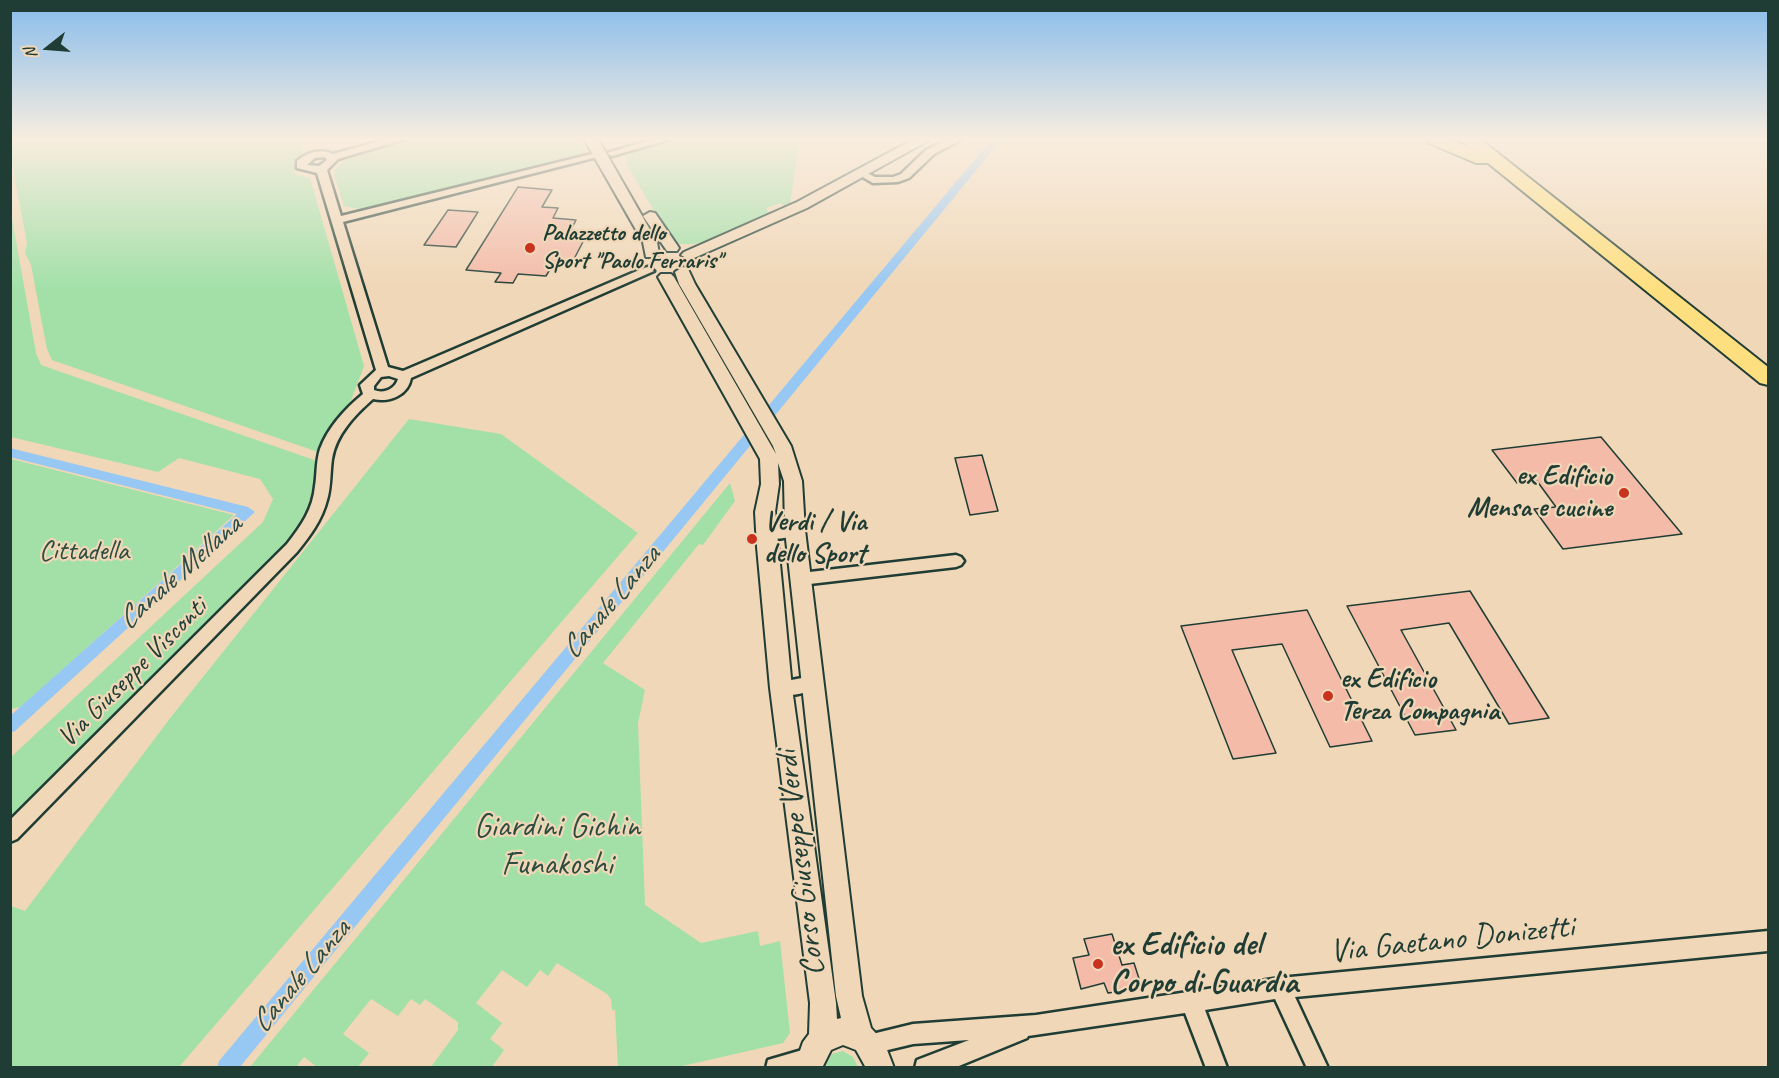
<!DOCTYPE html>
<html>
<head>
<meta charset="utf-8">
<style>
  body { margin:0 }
  #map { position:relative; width:1779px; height:1078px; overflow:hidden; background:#f0d7b7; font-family:Caveat,sans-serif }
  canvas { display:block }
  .frame { position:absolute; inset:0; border:12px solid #1f3d34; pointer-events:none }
  .north { position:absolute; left:18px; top:18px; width:60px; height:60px; -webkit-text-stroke:4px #f0d7b7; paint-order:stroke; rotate:253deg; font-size:16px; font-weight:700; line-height:24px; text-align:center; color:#1f3d34 }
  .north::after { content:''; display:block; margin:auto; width:21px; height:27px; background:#1f3d34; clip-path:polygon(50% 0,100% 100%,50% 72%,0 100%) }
</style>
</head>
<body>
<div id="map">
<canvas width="1779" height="1078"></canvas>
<div class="frame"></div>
<div class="north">N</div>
</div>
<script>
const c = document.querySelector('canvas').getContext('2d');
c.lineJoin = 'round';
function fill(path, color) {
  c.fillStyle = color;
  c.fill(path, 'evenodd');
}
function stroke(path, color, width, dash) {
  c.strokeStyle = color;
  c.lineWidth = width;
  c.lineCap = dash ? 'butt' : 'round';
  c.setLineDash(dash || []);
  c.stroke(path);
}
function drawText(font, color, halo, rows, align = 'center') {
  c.font = font + ' Caveat,sans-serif';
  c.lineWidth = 4.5;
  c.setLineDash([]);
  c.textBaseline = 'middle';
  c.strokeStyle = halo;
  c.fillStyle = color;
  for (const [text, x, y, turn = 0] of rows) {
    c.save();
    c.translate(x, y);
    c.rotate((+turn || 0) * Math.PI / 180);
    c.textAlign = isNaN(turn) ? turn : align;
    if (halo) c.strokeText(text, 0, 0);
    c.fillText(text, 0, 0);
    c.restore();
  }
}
const green = new Path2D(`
  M10,139H301L304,156L294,161L295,174L310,178L364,366L350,403L329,430L318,452L52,360L47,349L31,265L25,253L27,243L11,158Z
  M423,139H581L585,154L360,209L344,206L334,174C338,151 402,144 423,139Z
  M680,139H800L790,204L784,206L781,203L766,208L769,213C743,225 701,252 673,242L625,162L628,161L623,153Z
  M10,207L36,353L41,365L317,461C311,503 308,513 283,547L11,824V757L263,522L273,499L260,479L179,458L158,472L11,437Z
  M409,419L501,434L638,533L179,1067H11V906L25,911L171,717Z
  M11,459L234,515L21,707L11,709Z
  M730,483L735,501L703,545L699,544L603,663L645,690L638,723L645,905L701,943L758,931L760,946L780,941L790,1033L783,1043L678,1067H618L615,1010H612L611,999L607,994L557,963L548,976L540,970L527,987L502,970L476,1003L502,1023L490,1039L504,1050L492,1067H431L458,1030V1022L425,999L420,1005L411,999L398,1016L371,999L343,1034L369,1053L358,1067H317L304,1057L296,1067H250Z
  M843,1051L853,1057L858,1067H825L832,1054Z`);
const canal = new Path2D(`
  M992,139H1002L239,1068H217L219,1061Z
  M10,448L248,507L255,512L15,731L10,733V716L237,514L10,457Z`);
const building = new Path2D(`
  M518,187L552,190L542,207L558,208L553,218L576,220L571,230L579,231L577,236H586L573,261L563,260L561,265L553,264L546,276L518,274L513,283L495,282L501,273L466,270Z
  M448,210L478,212L456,247L424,245Z
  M1601,437L1682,534L1563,549L1534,509L1556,507L1537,481L1517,483L1492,450Z
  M982,455L998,511L970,515L955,458Z
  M1470,591L1549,718L1509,724L1449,623L1401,630L1456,730L1415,735L1347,606Z
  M1307,610L1372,741L1330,747L1282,644L1232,650L1276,753L1233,759L1181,626Z
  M1112,934L1122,965L1134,963L1142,988L1108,993L1104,983L1081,989L1073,958L1089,955L1084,939Z`);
const minor = new Path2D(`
  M388,139H405L338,159L327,170L341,216L600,152L605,155L343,222L388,367L403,371L644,268L648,267L654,271L411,378C408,395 390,403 373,399C355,415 336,434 332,459C330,473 331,487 327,500C322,520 310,536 297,552L17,839L10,842V820L287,544C301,526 313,509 315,486C317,474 316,461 320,449C328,427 345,409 363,394L360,385L376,370L317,173L297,168V161C306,153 321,148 333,154ZM325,157L327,160L319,166L307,165L315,158ZM389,376L398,379C395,389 384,394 374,390V386L381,377Z
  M654,139H671L612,156L607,153Z
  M949,139H962L934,154L909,178L898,182L873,183L856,173L861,170L875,177H893L901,174L926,150Z
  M795,524L800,526L802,530L800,534C789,538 772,541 761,537L759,533L761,529Z
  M956,555L961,557L964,561L961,565L956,567L801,585L796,583L793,579L796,575L801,573Z
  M813,676L819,678L821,683L819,688C807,693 787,698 775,693L773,688L775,683Z
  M1768,931V951L1295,997L1328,1068H1307L1275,999L1205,1010L1227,1068H1206L1185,1013L1028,1036L1027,1038L954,1068H915L917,1060L969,1040L913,1044L871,1054L864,1050L860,1043L864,1036L913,1024L1036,1015L1280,978Z
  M809,1048L817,1051L820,1059L817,1067L766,1068L768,1060Z`);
const tertiary = new Path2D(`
  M584,139H598L657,242L659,254L656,257H646L643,242Z
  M914,139H931L807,208L694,258L689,260L681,255L684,252L797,202Z
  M650,212L655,213L677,245L679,248L677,251H667L643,216Z
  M683,267L688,269L695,284L791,446L802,481L805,530L862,996L871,1028L884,1042L894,1068H866L856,1050L843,1045L831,1050L822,1068H794L803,1042L809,1034L810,1003L770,688L757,547L755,512L761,484L760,459L658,277L661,274H671L674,277L776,454L773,446L679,284L675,272ZM778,463L784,481L785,530L836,996L841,1018L837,1019L836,1003L792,688L775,512L779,484Z`);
const trunk = new Path2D(`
  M1426,139H1450L1468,147L1460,139H1480L1768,367V385L1760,383L1488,163H1476L1429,143Z`);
const markers = [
  [530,248,6,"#c8321e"],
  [1624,493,6,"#c8321e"],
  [752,539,6,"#c8321e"],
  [1328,696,6,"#c8321e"],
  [1098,964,6,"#c8321e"]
];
const farPoinames = [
  ["Palazzetto dello",542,234],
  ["Sport \"Paolo Ferraris\"",542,262]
];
const poiNames = [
  ["ex Edificio",1612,477,"right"],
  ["Mensa e cucine",1612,509,"right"],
  ["Verdi / Via",764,523],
  ["dello Sport",764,555],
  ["ex Edificio",1340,680],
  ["Terza Compagnia",1340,712]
];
const parkNames = [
  ["Cittadella",84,552]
];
const streetNames = [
  ["Via Giuseppe Visconti",133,673,-45]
];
const waterNames = [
  ["Canale Mellana",180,573,-42],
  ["Canale Lanza",611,603,-50],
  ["Canale Lanza",301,977,-50]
];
const nearParknames = [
  ["Giardini Gichin",557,827],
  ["Funakoshi",557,865]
];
const nearStreetnames = [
  ["Corso Giuseppe Verdi",801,863,-97],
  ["Via Gaetano Donizetti",1452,940,-6]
];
const nearPoinames = [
  ["ex Edificio del",1110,945],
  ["Corpo di Guardia",1110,983]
];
fill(green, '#a2e0a8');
fill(canal, '#97c8f3');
fill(building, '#f3bba8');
stroke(building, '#1f3d34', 1.5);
stroke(minor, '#1f3d34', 5);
stroke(tertiary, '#1f3d34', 4);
stroke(trunk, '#1f3d34', 4);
fill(minor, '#f0d7b7');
fill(tertiary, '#f0d7b7');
fill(trunk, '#fedf80');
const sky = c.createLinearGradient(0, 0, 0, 290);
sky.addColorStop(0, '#87bcec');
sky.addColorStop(0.48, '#f8eddf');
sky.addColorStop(1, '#f8eddf00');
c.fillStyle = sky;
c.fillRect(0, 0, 1779, 290);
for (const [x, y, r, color] of markers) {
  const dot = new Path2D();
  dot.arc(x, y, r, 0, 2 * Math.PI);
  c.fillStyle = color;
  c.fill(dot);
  stroke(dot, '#f0d7b7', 2);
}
drawText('bold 24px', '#1f3d34', '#f0d7b7', farPoinames, 'left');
drawText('bold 28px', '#1f3d34', '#f0d7b7', poiNames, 'left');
drawText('28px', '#2c4d40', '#f0d7b7', parkNames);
drawText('28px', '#1f3d34', '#f0d7b7', streetNames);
drawText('italic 30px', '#2b4b47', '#f0d7b7', waterNames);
drawText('33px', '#2c4d40', '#f0d7b7', nearParknames);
drawText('33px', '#1f3d34', '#f0d7b7', nearStreetnames);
drawText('bold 33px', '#1f3d34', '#f0d7b7', nearPoinames, 'left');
</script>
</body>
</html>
